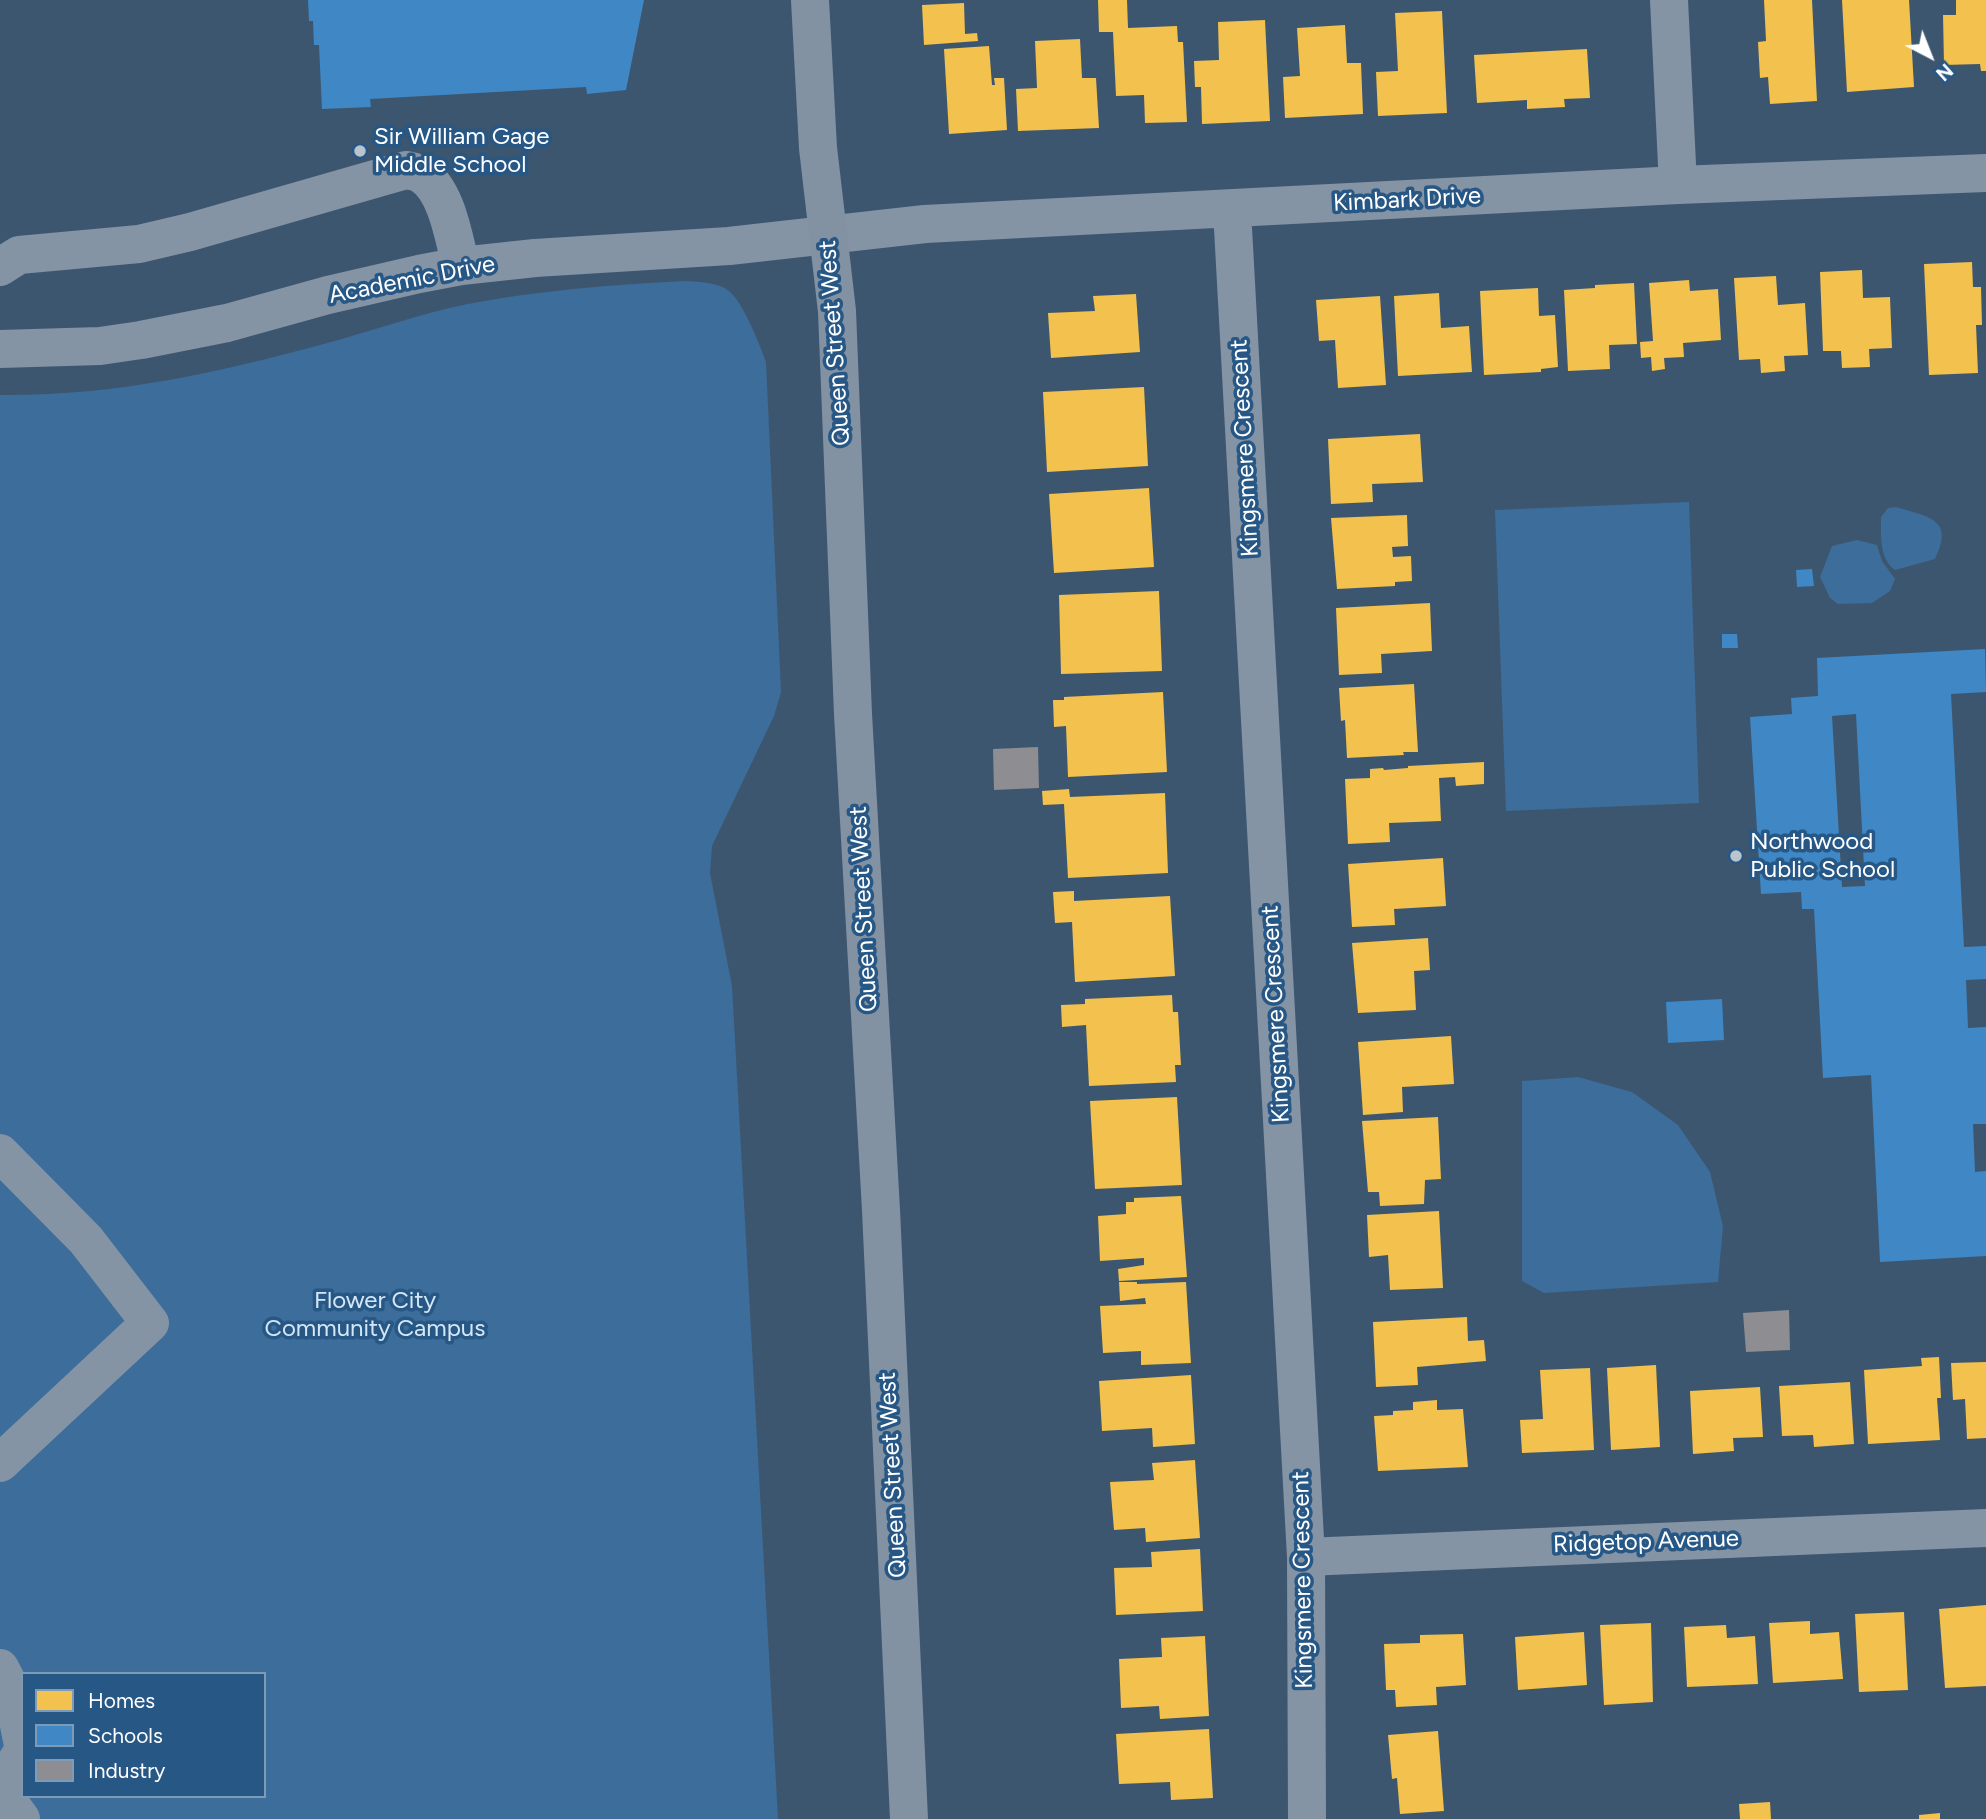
<!DOCTYPE html>
<html>
<head>
<meta charset="utf-8">
<style>
  body { margin:0 }
  #map { position:relative; width:1986px; height:1819px; overflow:hidden; background:#3d566f; font-family:Figtree,sans-serif }
  canvas { display:block }
  .legend { position:absolute; left:21px; top:1672px; width:245px; height:126px; box-sizing:border-box; background:#275785; border:2px solid #7d9ab6; margin:0; padding:9px 12px; list-style:none; font-size:21px; color:#fff }
  .legend li { display:flex; align-items:center; gap:14px; height:35px }
  .legend b { width:35px; border:2px solid #7d9ab6 }
  .north { position:absolute; left:1895px; top:21px; width:70px; height:70px; -webkit-text-stroke:5px #275785; paint-order:stroke; rotate:138deg; font-size:19px; font-weight:700; line-height:28px; text-align:center; color:#fff }
  .north::after { content:''; display:block; margin:auto; width:24px; height:32px; background:#fff; clip-path:polygon(50% 0,100% 100%,50% 72%,0 100%) }
</style>
</head>
<body>
<div id="map">
<canvas width="1986" height="1819"></canvas>
<ul class="legend">
<li><b style="height:19px;background:#f2c14e"></b>Homes</li>
<li><b style="height:19px;background:#3f88c5"></b>Schools</li>
<li><b style="height:19px;background:#8d8d92"></b>Industry</li>
</ul>
<div class="north">N</div>
</div>
<script>
const c = document.querySelector('canvas').getContext('2d');
c.lineJoin = 'round';
function fill(path, color) {
  c.fillStyle = color;
  c.fill(path, 'evenodd');
}
function stroke(path, color, width, dash) {
  c.strokeStyle = color;
  c.lineWidth = width;
  c.lineCap = dash ? 'butt' : 'round';
  c.setLineDash(dash || []);
  c.stroke(path);
}
function drawText(font, color, halo, rows, align = 'center') {
  c.font = font + ' Figtree,sans-serif';
  c.lineWidth = 7;
  c.setLineDash([]);
  c.textBaseline = 'middle';
  c.strokeStyle = halo;
  c.fillStyle = color;
  for (const [text, x, y, turn = 0] of rows) {
    c.save();
    c.translate(x, y);
    c.rotate((+turn || 0) * Math.PI / 180);
    c.textAlign = isNaN(turn) ? turn : align;
    if (halo) c.strokeText(text, 0, 0);
    c.fillText(text, 0, 0);
    c.restore();
  }
}
const green = new Path2D(`
  M685,281C699,282 718,282 729,291C743,302 760,345 766,362L781,692L774,716L712,846L710,873L732,986L778,1819H0V395C112,396 212,374 320,345C369,332 418,314 468,304C540,290 612,285 685,281ZM23,1674H264V1796H23Z
  M1689,502L1699,803L1506,811L1495,510Z
  M1896,507C1928,517 1955,518 1935,559L1895,570C1879,559 1881,535 1881,517L1888,508Z
  M1857,540L1877,545L1882,561L1895,579L1890,591L1872,603L1838,604L1830,598L1820,577L1832,546Z
  M1578,1077L1632,1092L1678,1125L1710,1172L1723,1226L1718,1282L1544,1293L1522,1281V1081Z`);
const homes = new Path2D(`
  M1098,0H1127L1128,28L1177,26L1178,42H1183L1187,122L1145,123L1144,95L1116,96L1113,32H1099Z
  M1764,0H1812L1817,101L1770,104L1768,77L1760,78L1758,42L1766,41Z
  M1842,0H1909L1914,87L1847,92Z
  M1956,0H1986V71H1981L1980,64L1944,65L1943,15H1956Z
  M964,3L965,34L977,33L978,41L924,45L922,5Z
  M1442,11L1447,113L1378,116L1376,72L1398,71L1395,13Z
  M1265,20L1270,121L1202,124L1201,87H1195L1194,61L1219,60L1218,22Z
  M1345,25L1347,63H1361L1363,114L1285,118L1283,77L1300,76L1297,28Z
  M1080,39L1082,78H1096L1099,128L1018,131L1016,89L1037,88L1035,41Z
  M989,46L992,85H995L994,78H1004L1007,130L949,134L944,49Z
  M1587,49L1590,98L1564,99L1565,107L1527,109V100L1477,103L1474,55Z
  M1972,262L1973,287H1981L1982,325H1976L1978,373L1929,375L1924,264Z
  M1862,270L1863,298L1890,297L1892,348L1869,349L1870,367L1842,368L1841,351H1823L1820,272Z
  M1776,276L1778,305L1805,303L1808,355L1784,356L1785,371L1761,373L1760,359L1739,360L1734,278Z
  M1689,280L1690,291L1718,289L1721,340L1683,343L1684,357L1664,358L1665,369L1652,371L1651,357L1641,358L1640,342L1653,341L1649,283Z
  M1634,283L1637,344L1609,345L1610,369L1568,371L1564,290L1595,288V285Z
  M1538,288L1539,316L1555,315L1558,367L1541,369V372L1484,375L1480,291Z
  M1439,293L1441,328L1469,326L1472,372L1398,376L1394,296Z
  M1136,294L1140,352L1051,358L1048,313L1095,311L1093,296Z
  M1380,296L1386,385L1338,388L1335,340L1319,341L1316,300Z
  M1144,387L1148,466L1047,472L1043,392Z
  M1420,434L1423,482L1372,484L1373,502L1331,504L1328,439Z
  M1149,488L1154,567L1054,573L1049,494Z
  M1407,515L1408,546L1392,547L1393,557L1411,556L1412,581L1395,582V586L1337,589L1331,518Z
  M1159,591L1162,671L1061,674L1059,595Z
  M1430,603L1432,651L1381,654L1382,673L1339,675L1336,608Z
  M1414,684L1418,752H1403L1404,755L1347,758L1345,720L1341,721L1339,688Z
  M1163,692L1167,772L1068,777L1066,726L1054,727L1053,700H1064V697Z
  M1484,762V784L1456,786L1455,777L1439,778L1441,821L1389,823L1390,842L1348,844L1345,779L1370,778V769L1383,768L1384,770L1408,768V766Z
  M1069,789L1070,797L1165,793L1168,873L1068,878L1064,804L1043,805L1042,791Z
  M1443,858L1446,906L1394,909L1395,925L1352,927L1348,864Z
  M1074,891V901L1170,896L1175,976L1075,982L1072,922L1055,923L1053,892Z
  M1428,938L1430,970L1414,971L1416,1010L1358,1013L1352,943Z
  M1172,995L1173,1012H1178L1181,1065H1175L1176,1082L1089,1086L1086,1025L1062,1027L1061,1005L1085,1004V999Z
  M1451,1036L1454,1084L1402,1087L1403,1112L1363,1115L1358,1042Z
  M1177,1097L1182,1185L1095,1189L1090,1101Z
  M1438,1117L1441,1179L1425,1180L1424,1204L1380,1206L1379,1192H1368L1362,1121Z
  M1181,1196L1187,1277L1119,1281L1118,1269L1144,1265V1258L1100,1261L1098,1216L1126,1214V1202H1134V1198Z
  M1439,1211L1443,1288L1390,1290L1388,1255L1369,1257L1367,1215Z
  M1119,1282H1137V1284L1186,1282L1191,1363L1141,1365V1351L1103,1353L1100,1306L1146,1304L1145,1298L1120,1301Z
  M1467,1317L1468,1341L1484,1340L1486,1361L1417,1367L1418,1385L1376,1387L1373,1322Z
  M1939,1357L1941,1398H1937L1940,1440L1868,1444L1864,1370L1922,1366L1921,1358Z
  M1986,1362V1438L1967,1439L1965,1399L1953,1400L1951,1363Z
  M1656,1365L1660,1447L1611,1450L1607,1368Z
  M1590,1368L1594,1450L1522,1453L1520,1420L1543,1419L1540,1370Z
  M1191,1375L1195,1444L1153,1447L1152,1428L1102,1431L1099,1381Z
  M1850,1382L1854,1444L1814,1447L1813,1435L1782,1436L1779,1386Z
  M1760,1387L1763,1437L1733,1438L1734,1451L1693,1454L1690,1391Z
  M1437,1400V1410L1463,1409L1468,1467L1378,1471L1374,1416L1393,1415V1411L1413,1410V1402Z
  M1195,1460L1200,1538L1146,1542L1145,1528L1114,1530L1110,1482L1154,1480L1152,1463Z
  M1200,1549L1203,1611L1116,1615L1114,1568L1152,1567L1151,1552Z
  M1986,1605V1686L1945,1688L1939,1609Z
  M1904,1612L1908,1690L1859,1692L1855,1614Z
  M1810,1621V1634L1839,1632L1843,1679L1773,1683L1769,1623Z
  M1651,1623L1653,1702L1604,1705L1600,1625Z
  M1726,1625L1727,1638L1755,1636L1758,1684L1687,1687L1684,1627Z
  M1584,1632L1587,1685L1518,1690L1515,1637Z
  M1463,1634L1466,1685L1436,1687L1437,1705L1396,1707L1395,1690H1386L1384,1644L1420,1643V1635Z
  M1205,1636L1209,1716L1160,1719L1159,1706L1121,1708L1119,1659L1162,1657L1161,1638Z
  M1209,1729L1213,1798L1171,1800L1170,1782L1119,1784L1116,1734Z
  M1438,1731L1444,1811L1400,1814L1397,1778L1392,1779L1388,1735Z
  M1770,1802L1771,1819H1740L1739,1804Z
  M1940,1813V1819H1919V1815Z`);
const schools = new Path2D(`
  M308,0H644L626,90L587,94L586,87L370,99L371,107L322,109L319,45H314L313,21H309Z
  M1812,569L1814,586L1797,587L1796,570Z
  M1722,634H1737L1738,648H1722Z
  M1985,649L1986,692L1951,694L1964,947L1986,946V979L1966,980L1968,1028L1986,1027V1124H1973L1975,1172L1986,1171V1256L1880,1262L1871,1075L1823,1078L1814,909H1802L1801,892L1761,894L1750,717L1792,714L1791,698L1818,696L1817,658ZM1856,714L1865,886L1842,887L1832,716Z
  M1722,999L1724,1040L1668,1043L1666,1002Z`);
const industry = new Path2D(`
  M1038,747L1039,788L994,790L993,749Z
  M1789,1310L1790,1350L1746,1352L1743,1313Z`);
const minor = new Path2D(`
  M1669,0L1678,185
  M1232,210L1306,1557L1307,1819
  M0,267L19,255L139,244L190,232L406,170C411,171 418,172 422,175C447,190 454,240 461,266
  M0,349L100,346L141,340L227,323L328,295L419,274L461,266L535,258L729,246L925,224L1678,185L1986,173
  M0,1153L86,1240L150,1323L0,1463
  M1306,1557L1986,1528
  M0,1668L12,1691L23,1745
  M0,1787L23,1751
  M0,1790L21,1819`);
const major = new Path2D(`
  M810,0L818,148L837,311L853,714L881,1210L909,1819`);
const markers = [
  [360,151,7,"#bbc4cd"],
  [1736,856,7,"#bbc4cd"]
];
const poiNames = [
  ["Sir William Gage",374,137],
  ["Middle School",374,165],
  ["Northwood",1750,842],
  ["Public School",1750,870]
];
const streetNames = [
  ["Kimbark Drive",1407,200,-3],
  ["Academic Drive",412,280,-11],
  ["Queen Street West",835,343,-94],
  ["Kingsmere Crescent",1245,448,-93],
  ["Queen Street West",864,909,-93],
  ["Kingsmere Crescent",1276,1014,-93],
  ["Queen Street West",893,1475,-93],
  ["Ridgetop Avenue",1646,1542,-2],
  ["Kingsmere Crescent",1303,1580,-91]
];
const parkNames = [
  ["Flower City",375,1301],
  ["Community Campus",375,1329]
];
fill(green, '#3c6d9b');
fill(homes, '#f2c14e');
fill(schools, '#3f88c5');
fill(industry, '#8d8d92');
stroke(minor, '#8494a5', 38);
stroke(major, '#8292a3', 38);
for (const [x, y, r, color] of markers) {
  const dot = new Path2D();
  dot.arc(x, y, r, 0, 2 * Math.PI);
  c.fillStyle = color;
  c.fill(dot);
  stroke(dot, '#275785', 2.5);
}
drawText('24px', '#fff', '#275785', poiNames, 'left');
drawText('24px', '#fff', '#275785', streetNames);
drawText('24px', '#d5e7f6', '#275785', parkNames);
</script>
</body>
</html>
